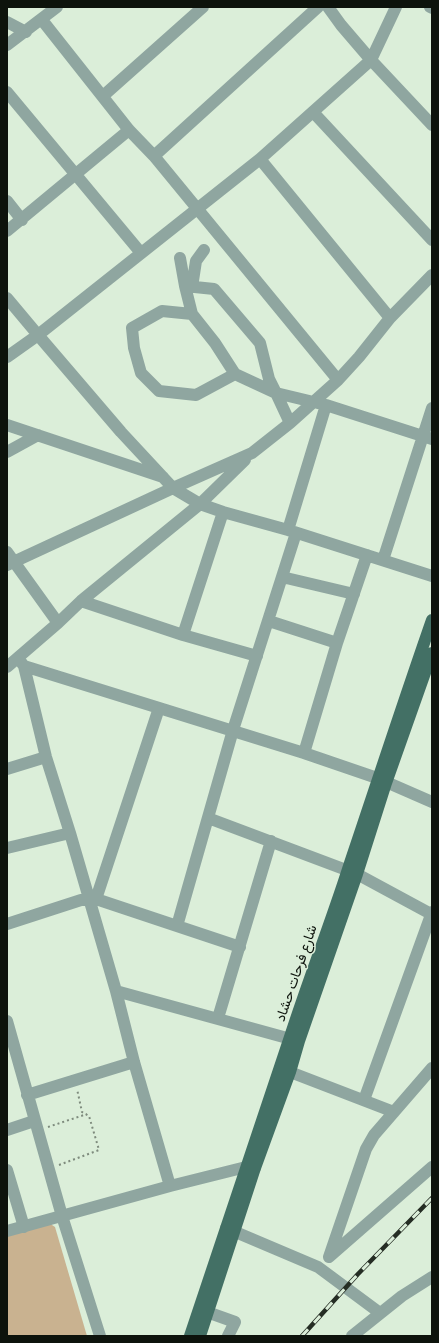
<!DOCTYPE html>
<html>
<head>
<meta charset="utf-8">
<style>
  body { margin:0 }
  #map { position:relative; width:439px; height:1343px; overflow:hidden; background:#dbeed9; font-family:Commissioner,sans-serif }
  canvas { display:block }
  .frame { position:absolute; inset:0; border:8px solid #0d130c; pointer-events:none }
</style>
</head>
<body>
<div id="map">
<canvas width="439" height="1343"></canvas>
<div class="frame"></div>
</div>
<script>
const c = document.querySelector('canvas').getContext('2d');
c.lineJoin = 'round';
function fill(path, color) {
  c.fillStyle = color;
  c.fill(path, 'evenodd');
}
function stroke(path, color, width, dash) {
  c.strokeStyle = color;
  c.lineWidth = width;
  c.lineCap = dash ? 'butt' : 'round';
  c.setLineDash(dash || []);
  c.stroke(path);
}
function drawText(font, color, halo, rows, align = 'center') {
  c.font = font + ' Commissioner,Vazirmatn,sans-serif';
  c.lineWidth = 3;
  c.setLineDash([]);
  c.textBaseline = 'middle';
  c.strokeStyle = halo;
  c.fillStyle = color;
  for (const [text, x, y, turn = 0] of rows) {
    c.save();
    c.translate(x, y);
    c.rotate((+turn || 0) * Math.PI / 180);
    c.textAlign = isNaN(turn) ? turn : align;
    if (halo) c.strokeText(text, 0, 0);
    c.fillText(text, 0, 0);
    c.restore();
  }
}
const green = new Path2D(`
  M46,1221L55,1227L87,1336H7V1233Z`);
const path = new Path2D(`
  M48,1127L87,1114
  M59,1165L99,1150L89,1116L82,1112L77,1089`);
const minor = new Path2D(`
  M328,7L341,25L371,60L432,125
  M396,7L371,60L260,159L38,335L121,432L173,488L200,504L223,512L288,530L432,576
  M430,7L432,8
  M42,20L129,130L154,156L338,380
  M7,22L26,32
  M7,45L57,7
  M7,92L141,253
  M103,96L203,7
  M313,112L432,240
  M154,156L318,7
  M260,159L390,318
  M7,201L22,220
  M7,231L129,130
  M180,258L185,286
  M192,287L196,261L204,250
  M7,298L38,335L7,357
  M192,314L185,286L214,289L260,343L269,379L276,393L326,405L432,439
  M235,374L196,395L159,391L141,373L134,348L132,328L162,311L192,314L215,343L235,374L276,393L290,423
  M7,425L163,477
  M7,452L38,435
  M288,530L326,405
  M7,552L58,623
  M383,560L432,408
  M7,565L173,488L252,453L290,423L338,380L359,357L390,318L432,275
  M282,577L354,594
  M81,601L183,635L257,656
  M269,621L337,643
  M183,635L223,512
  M18,658L24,666L46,757L70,833L116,991L134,1062L170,1186
  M24,666L304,753L377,778L432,802
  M7,667L58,623L81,601L200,504L245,460
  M304,753L337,643L367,555
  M7,769L46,757
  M208,818L357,874L431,914
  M7,848L70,833
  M96,899L159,708
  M7,924L81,900L96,899L240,947
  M177,926L233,730L296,533
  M116,991L298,1041
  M218,1018L271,841
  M7,1021L62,1216L100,1336
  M281,1070L290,1072L394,1112
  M27,1095L134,1062
  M364,1100L432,912
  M7,1130L34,1121
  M7,1170L24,1227
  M226,1228L318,1267L380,1313
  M7,1231L170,1186L246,1167L255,1168
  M329,1257L366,1149L374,1135L432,1068
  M329,1257L432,1167
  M207,1312L235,1322L228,1336
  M352,1336L402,1296L432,1277`);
const major = new Path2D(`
  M190,1336C224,1237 257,1137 290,1037C308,981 330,925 348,869C376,786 403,703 432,620
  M200,1336L255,1168L290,1072L299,1041L357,874L386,783L432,653`);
const rail = new Path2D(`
  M302,1336L358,1274L432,1198`);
const streetNames = [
  ["شارع فرحات حشاد",296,973,-71]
];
fill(green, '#c9b290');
stroke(path, '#7e8b7d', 2, [2, 3]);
stroke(minor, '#8fa6a0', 12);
stroke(major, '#437065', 12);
stroke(rail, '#252d24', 4.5);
stroke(rail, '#dbeed9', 3, [9]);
drawText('14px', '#0d130c', '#dbeed9', streetNames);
</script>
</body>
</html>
